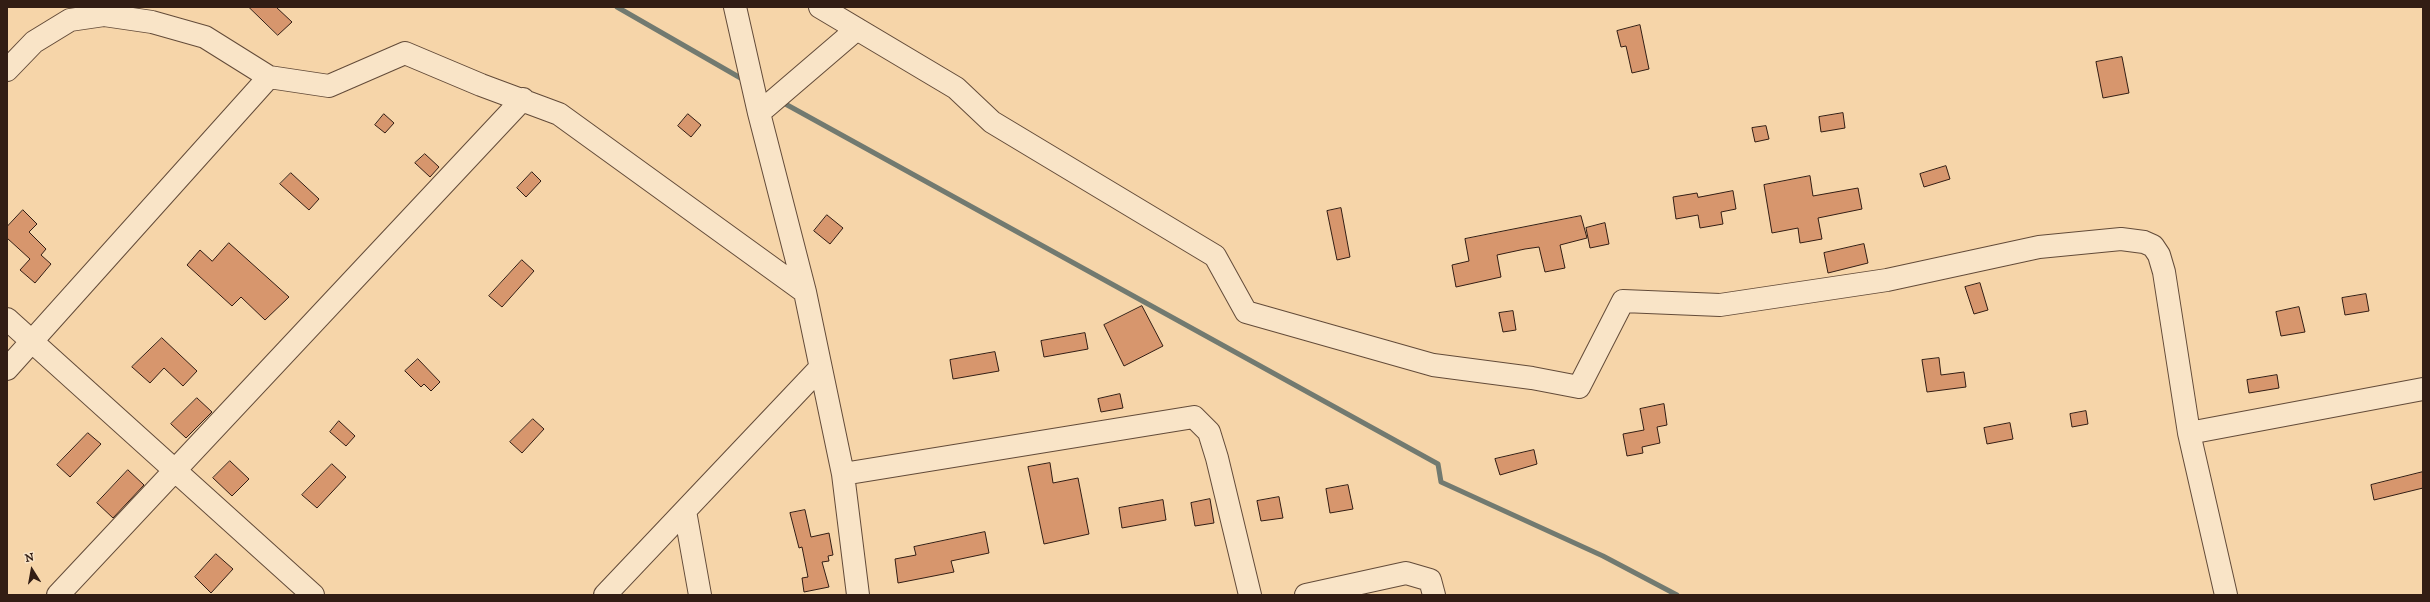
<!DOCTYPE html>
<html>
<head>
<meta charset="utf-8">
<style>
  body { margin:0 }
  #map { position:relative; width:2430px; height:602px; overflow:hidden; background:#f6d5a9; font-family:"IM FELL DW Pica",serif }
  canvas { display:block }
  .frame { position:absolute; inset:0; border:8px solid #321d14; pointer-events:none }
  .north { position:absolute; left:12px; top:550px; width:40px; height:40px; -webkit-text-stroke:3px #f9e4c7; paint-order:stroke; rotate:349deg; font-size:11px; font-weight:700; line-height:16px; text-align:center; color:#321d14 }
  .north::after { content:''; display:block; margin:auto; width:14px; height:18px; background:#321d14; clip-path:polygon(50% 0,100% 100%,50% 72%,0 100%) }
</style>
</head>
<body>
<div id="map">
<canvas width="2430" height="602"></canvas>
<div class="frame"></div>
<div class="north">N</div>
</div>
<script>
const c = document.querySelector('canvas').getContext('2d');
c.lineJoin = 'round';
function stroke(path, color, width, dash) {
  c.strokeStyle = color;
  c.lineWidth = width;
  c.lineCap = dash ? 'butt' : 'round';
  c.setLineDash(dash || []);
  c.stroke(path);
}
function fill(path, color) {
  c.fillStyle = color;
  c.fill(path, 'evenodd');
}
const stream = new Path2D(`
  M617,7L744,80
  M780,101L1438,464L1441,482L1603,556L1677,595`);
const building = new Path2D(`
  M249,7H276L292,22L278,35Z
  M1640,25L1649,69L1632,73L1626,46L1621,47L1617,31Z
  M2122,57L2129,93L2103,98L2096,62Z
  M1843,113L1845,128L1821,132L1819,117Z
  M384,114L394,123L385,133L375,125Z
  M688,114L701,125L691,137L678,126Z
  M1766,126L1769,139L1755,142L1752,128Z
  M425,154L439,167L430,177L415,163Z
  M1946,166L1950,179L1924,187L1920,174Z
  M532,172L541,181L526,197L517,188Z
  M291,173L319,199L309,210L280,184Z
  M1810,176L1813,196L1858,188L1862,209L1818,218L1822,239L1800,243L1798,228L1772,233L1764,185Z
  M1733,191L1736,209L1721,212L1723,224L1700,228L1698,215L1676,219L1673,197L1697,193L1698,197Z
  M1341,208L1350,257L1337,260L1327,211Z
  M23,210L37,224L29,232L46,249L41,255L51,264L35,283L20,270L30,259L7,238V227Z
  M827,215L843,228L830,244L814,231Z
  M1581,216L1587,238L1560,245L1565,268L1545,272L1539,247L1525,249L1497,255L1501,277L1456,287L1452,265L1469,261L1465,239Z
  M1605,223L1609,244L1590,248L1586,228Z
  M229,243L289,297L265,320L241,297L232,306L187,265L200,250L212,261Z
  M1864,244L1868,263L1828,273L1824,253Z
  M522,260L534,271L502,307L489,296Z
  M1980,283L1988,310L1974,314L1965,287Z
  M2366,294L2369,311L2345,315L2342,298Z
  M1142,306L1163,346L1124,366L1104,325Z
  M2299,307L2305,332L2281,336L2276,312Z
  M1513,311L1516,330L1503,332L1499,313Z
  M1085,333L1088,349L1044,357L1041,341Z
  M162,338L197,371L183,386L164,368L150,383L132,367Z
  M995,352L999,371L953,379L950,360Z
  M1939,358L1941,375L1964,372L1966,387L1927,392L1922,360Z
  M418,359L440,382L431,391L424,384L421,387L405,371Z
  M2277,375L2279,388L2249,393L2247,380Z
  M1120,394L1123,408L1101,412L1098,399Z
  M197,398L212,412L186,438L171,424Z
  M1664,404L1667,425L1657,427L1660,443L1642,447L1643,453L1627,456L1623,434L1644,430L1640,409Z
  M2086,411L2088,424L2072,427L2070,414Z
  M533,419L544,429L522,453L510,442Z
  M339,421L355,436L346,446L330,432Z
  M2010,423L2013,439L1987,444L1984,428Z
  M88,433L101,444L70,477L57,465Z
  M1534,450L1537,464L1500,475L1495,459Z
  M230,461L249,479L232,496L213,478Z
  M1050,463L1053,483L1078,478L1089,534L1044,544L1028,467Z
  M332,464L346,477L317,508L302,495Z
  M128,470L144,485L113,518L97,503Z
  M2423,472V488L2374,500L2371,485Z
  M1348,485L1353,509L1330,513L1326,489Z
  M1279,497L1283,518L1261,521L1257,501Z
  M1210,499L1214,523L1195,526L1191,503Z
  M1163,500L1166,520L1122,528L1119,508Z
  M805,510L811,537L829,533L833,555L828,556L829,561L822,562L829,587L804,592L802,578L808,577L802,547L799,548L790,513Z
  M985,532L989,553L951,561L954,572L898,583L895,559L916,555L914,547Z
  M216,554L233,569L211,593L195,577Z`);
const minor = new Path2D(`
  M735,7L759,113L805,292L843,474L858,595
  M820,7L956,88L992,122L1215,256L1246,312L1433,365L1532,378L1579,387L1623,301L1720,305L1887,280L2039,247L2121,239L2144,242L2153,246L2159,255L2164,272L2189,433L2226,595
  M7,70L34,42L70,20L104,15L152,22L205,37L269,77L329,86L405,53L481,85L559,114L805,292
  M759,113L857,29
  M7,319L313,595
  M7,369L269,77
  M2189,433L2423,389
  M843,474L1194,417L1209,432L1217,458L1250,595
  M685,511L700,595
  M58,595L523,99
  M605,595L820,368
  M1306,595L1406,573L1430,580L1434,595`);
stroke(stream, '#727a70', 5);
fill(building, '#d7966d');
stroke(building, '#321d14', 1);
stroke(minor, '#634b39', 24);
stroke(minor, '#f9e4c7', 22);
</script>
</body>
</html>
